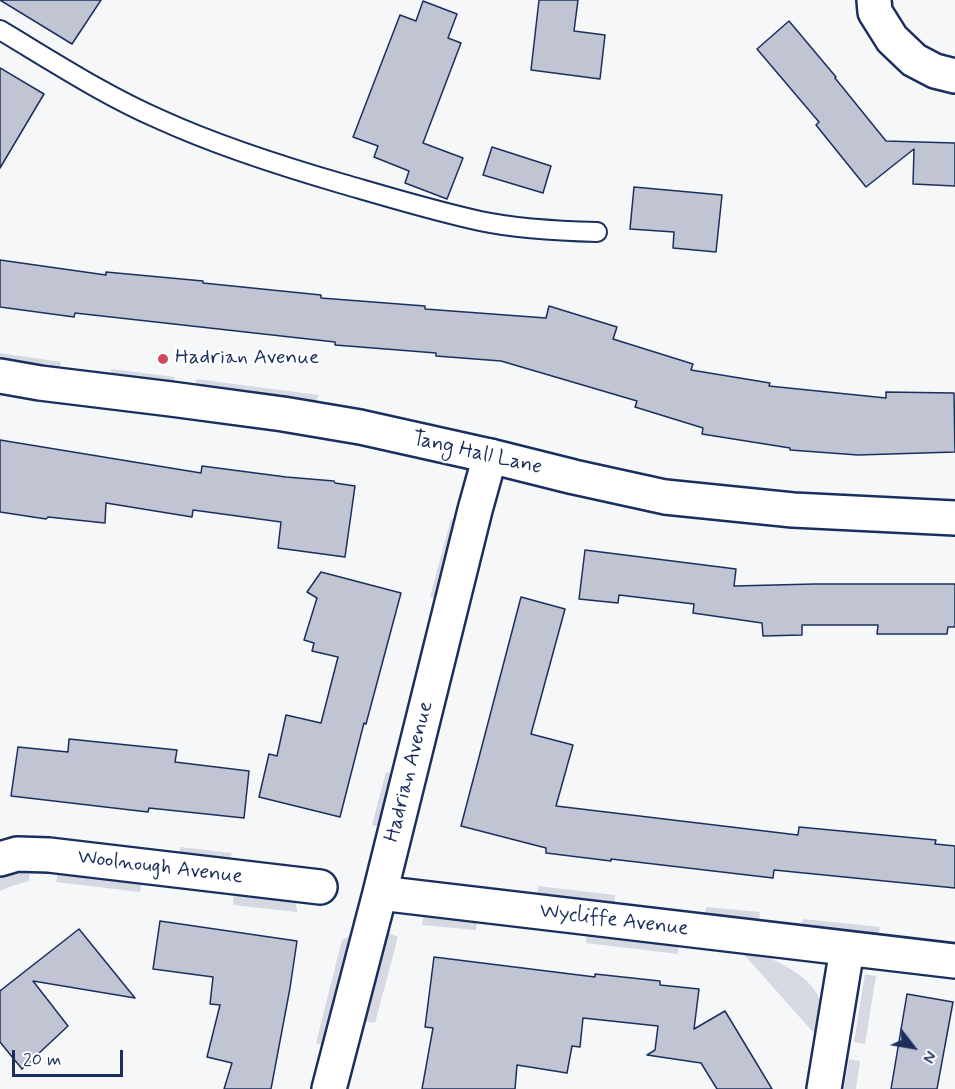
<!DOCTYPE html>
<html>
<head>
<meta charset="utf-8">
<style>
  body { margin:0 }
  #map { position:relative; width:955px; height:1089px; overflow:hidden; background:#f6f7f9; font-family:Mynerve,sans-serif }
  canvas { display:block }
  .north { position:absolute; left:883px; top:1017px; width:60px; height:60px; -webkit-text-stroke:4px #fff; paint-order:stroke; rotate:121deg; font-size:16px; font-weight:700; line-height:24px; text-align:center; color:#1b2f5e }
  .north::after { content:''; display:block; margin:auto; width:21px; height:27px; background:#1b2f5e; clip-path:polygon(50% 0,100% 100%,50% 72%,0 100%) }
  .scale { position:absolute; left:12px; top:1050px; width:111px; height:27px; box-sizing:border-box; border:3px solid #1b2f5e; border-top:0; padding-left:8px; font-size:18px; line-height:21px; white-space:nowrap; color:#1b2f5e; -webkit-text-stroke:4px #fff; paint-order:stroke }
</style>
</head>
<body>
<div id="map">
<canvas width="955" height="1089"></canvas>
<div class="north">N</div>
<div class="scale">20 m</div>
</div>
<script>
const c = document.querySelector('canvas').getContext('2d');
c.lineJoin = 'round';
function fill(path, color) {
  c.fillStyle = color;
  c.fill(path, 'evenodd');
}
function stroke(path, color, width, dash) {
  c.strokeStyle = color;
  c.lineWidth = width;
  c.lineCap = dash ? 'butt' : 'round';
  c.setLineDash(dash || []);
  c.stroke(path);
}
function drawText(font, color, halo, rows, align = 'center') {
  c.font = font + ' Mynerve,sans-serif';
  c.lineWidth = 4.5;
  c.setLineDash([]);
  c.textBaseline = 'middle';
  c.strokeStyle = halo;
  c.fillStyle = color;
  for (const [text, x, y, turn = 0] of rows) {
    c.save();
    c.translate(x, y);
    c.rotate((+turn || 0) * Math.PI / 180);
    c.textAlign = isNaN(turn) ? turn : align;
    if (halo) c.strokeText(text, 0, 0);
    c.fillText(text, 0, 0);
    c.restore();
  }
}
const green = new Path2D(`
  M0,353L61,362L60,366L55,370L3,362L0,357Z
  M111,369L175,377L172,385L112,378Z
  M196,379L319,395L315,403L197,388Z
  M451,519L463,523L443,600L430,597Z
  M386,772L398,775L385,828L372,825Z
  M180,847L232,853L228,863L180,859Z
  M30,869L29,881L12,886L0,891V876L10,872Z
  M58,873L142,883L140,892L56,882Z
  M538,886L615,895L614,907L537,899Z
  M234,893L291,899C296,902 297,906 297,912L233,905Z
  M706,907L760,912L759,923L704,917Z
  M424,914L477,921L476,930L422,925Z
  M803,919L880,927L878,938L801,930Z
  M587,932L679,943L678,954L586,943Z
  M388,933L398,937L375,1023L363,1021L383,944Z
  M353,934L327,1046L316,1043L342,940Z
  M740,950C768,954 817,976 822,1007C824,1017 821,1030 820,1040Z
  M865,974L876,976L865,1044L854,1042Z
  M849,1059L860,1061L856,1089H844Z`);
const building = new Path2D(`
  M0,0H101L72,44Z
  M539,0H578L574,31L605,35L600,79L531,70Z
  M423,1L457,14L448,38L461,43L423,143L463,158L447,199L405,183L409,171L374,157L378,146L353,137L400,15L416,21Z
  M789,21L836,77L835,78L886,141L955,143V186L913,184L914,149L866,187L816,125L819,122L757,49Z
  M0,68L44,94L0,168Z
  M492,147L551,166L543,193L483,175Z
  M634,187L722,195L716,252L673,248L674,232L630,229Z
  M0,260L106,275V272L203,281V283L321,295V298L425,306V309L546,318L549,306L617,327L613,339L693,364L691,370L770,383L769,386L886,398V392L954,393L955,452L858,455L790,450V448L702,434L703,428L635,407L637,401L501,361L436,356V353L335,345V342L75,313L74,317L0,307Z
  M0,440L201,473L202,466L286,477L334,481L335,483L355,486L345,557L278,548L281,522L193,510L192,517L106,503L105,523L48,517L46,519L0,512Z
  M585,550L736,569L734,586L814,584H955V627H948L947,634H877L878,625H802V635L763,636L762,623L693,613L694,604L619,595L618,603L579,599Z
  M321,572L401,593L366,724L364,723L340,817L259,797L269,754L277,756L286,715L321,723L338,657L312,651L314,643L304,640L317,598L307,592Z
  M521,597L565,609L531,734L573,745L556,806L798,835L799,827L936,840L935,844L955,846V888L774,870L773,878L611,859V861L546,853V848L461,826Z
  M69,739L177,750L175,762L249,771L244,818L149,808L148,812L11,796L18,747L68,752Z
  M160,921L297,941L290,988L271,1089H224L232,1063L207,1057L220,1005L210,1004L213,977L153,969Z
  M79,929L135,998L33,981L68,1026L22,1069L0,1042V991Z
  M434,957L595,977V974L660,981V985L699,989L694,1029L725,1011L772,1089H717L701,1063L647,1055L655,1050L658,1026L583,1018L580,1047L572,1046L567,1073L517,1065L515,1089H422L433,1028L425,1027Z
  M907,994L953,1002L937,1089H891Z`);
const service = new Path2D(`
  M0,30C52,61 104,95 159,119C218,146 281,166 343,184C388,197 434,211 480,221C518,229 558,231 597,232`);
const minor = new Path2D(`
  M874,0L875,12L892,39L914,60L935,71L955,76
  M0,859L17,854L49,855L320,887
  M380,893L955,961
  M329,1089L380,893L475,510L490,456
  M824,1089L847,949`);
const tertiary = new Path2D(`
  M0,376L40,383L171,399L283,414L360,427L490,456L574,477L665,497L793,510L955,518`);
const markers = [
  [163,359,6,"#d1495b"]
];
const poiNames = [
  ["Hadrian Avenue",175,359]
];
const streetNames = [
  ["Tang Hall Lane",477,454,13],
  ["Hadrian Avenue",410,772,-76],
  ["Woolnough Avenue",160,868,7],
  ["Wycliffe Avenue",614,921,7]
];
fill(green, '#d6d9e2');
fill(building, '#c0c4d3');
stroke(building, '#1b2f5e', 1.5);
stroke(service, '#1b2f5e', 22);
stroke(minor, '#1b2f5e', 38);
stroke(tertiary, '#1b2f5e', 38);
stroke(service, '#fff', 18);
stroke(minor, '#fff', 33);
stroke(tertiary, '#fff', 33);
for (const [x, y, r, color] of markers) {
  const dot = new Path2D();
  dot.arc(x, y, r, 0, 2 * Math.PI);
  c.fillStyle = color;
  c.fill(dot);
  stroke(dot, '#fff', 2);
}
drawText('21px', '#1b2f5e', '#fff', poiNames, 'left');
drawText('21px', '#1b2f5e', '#fff', streetNames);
</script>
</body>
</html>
